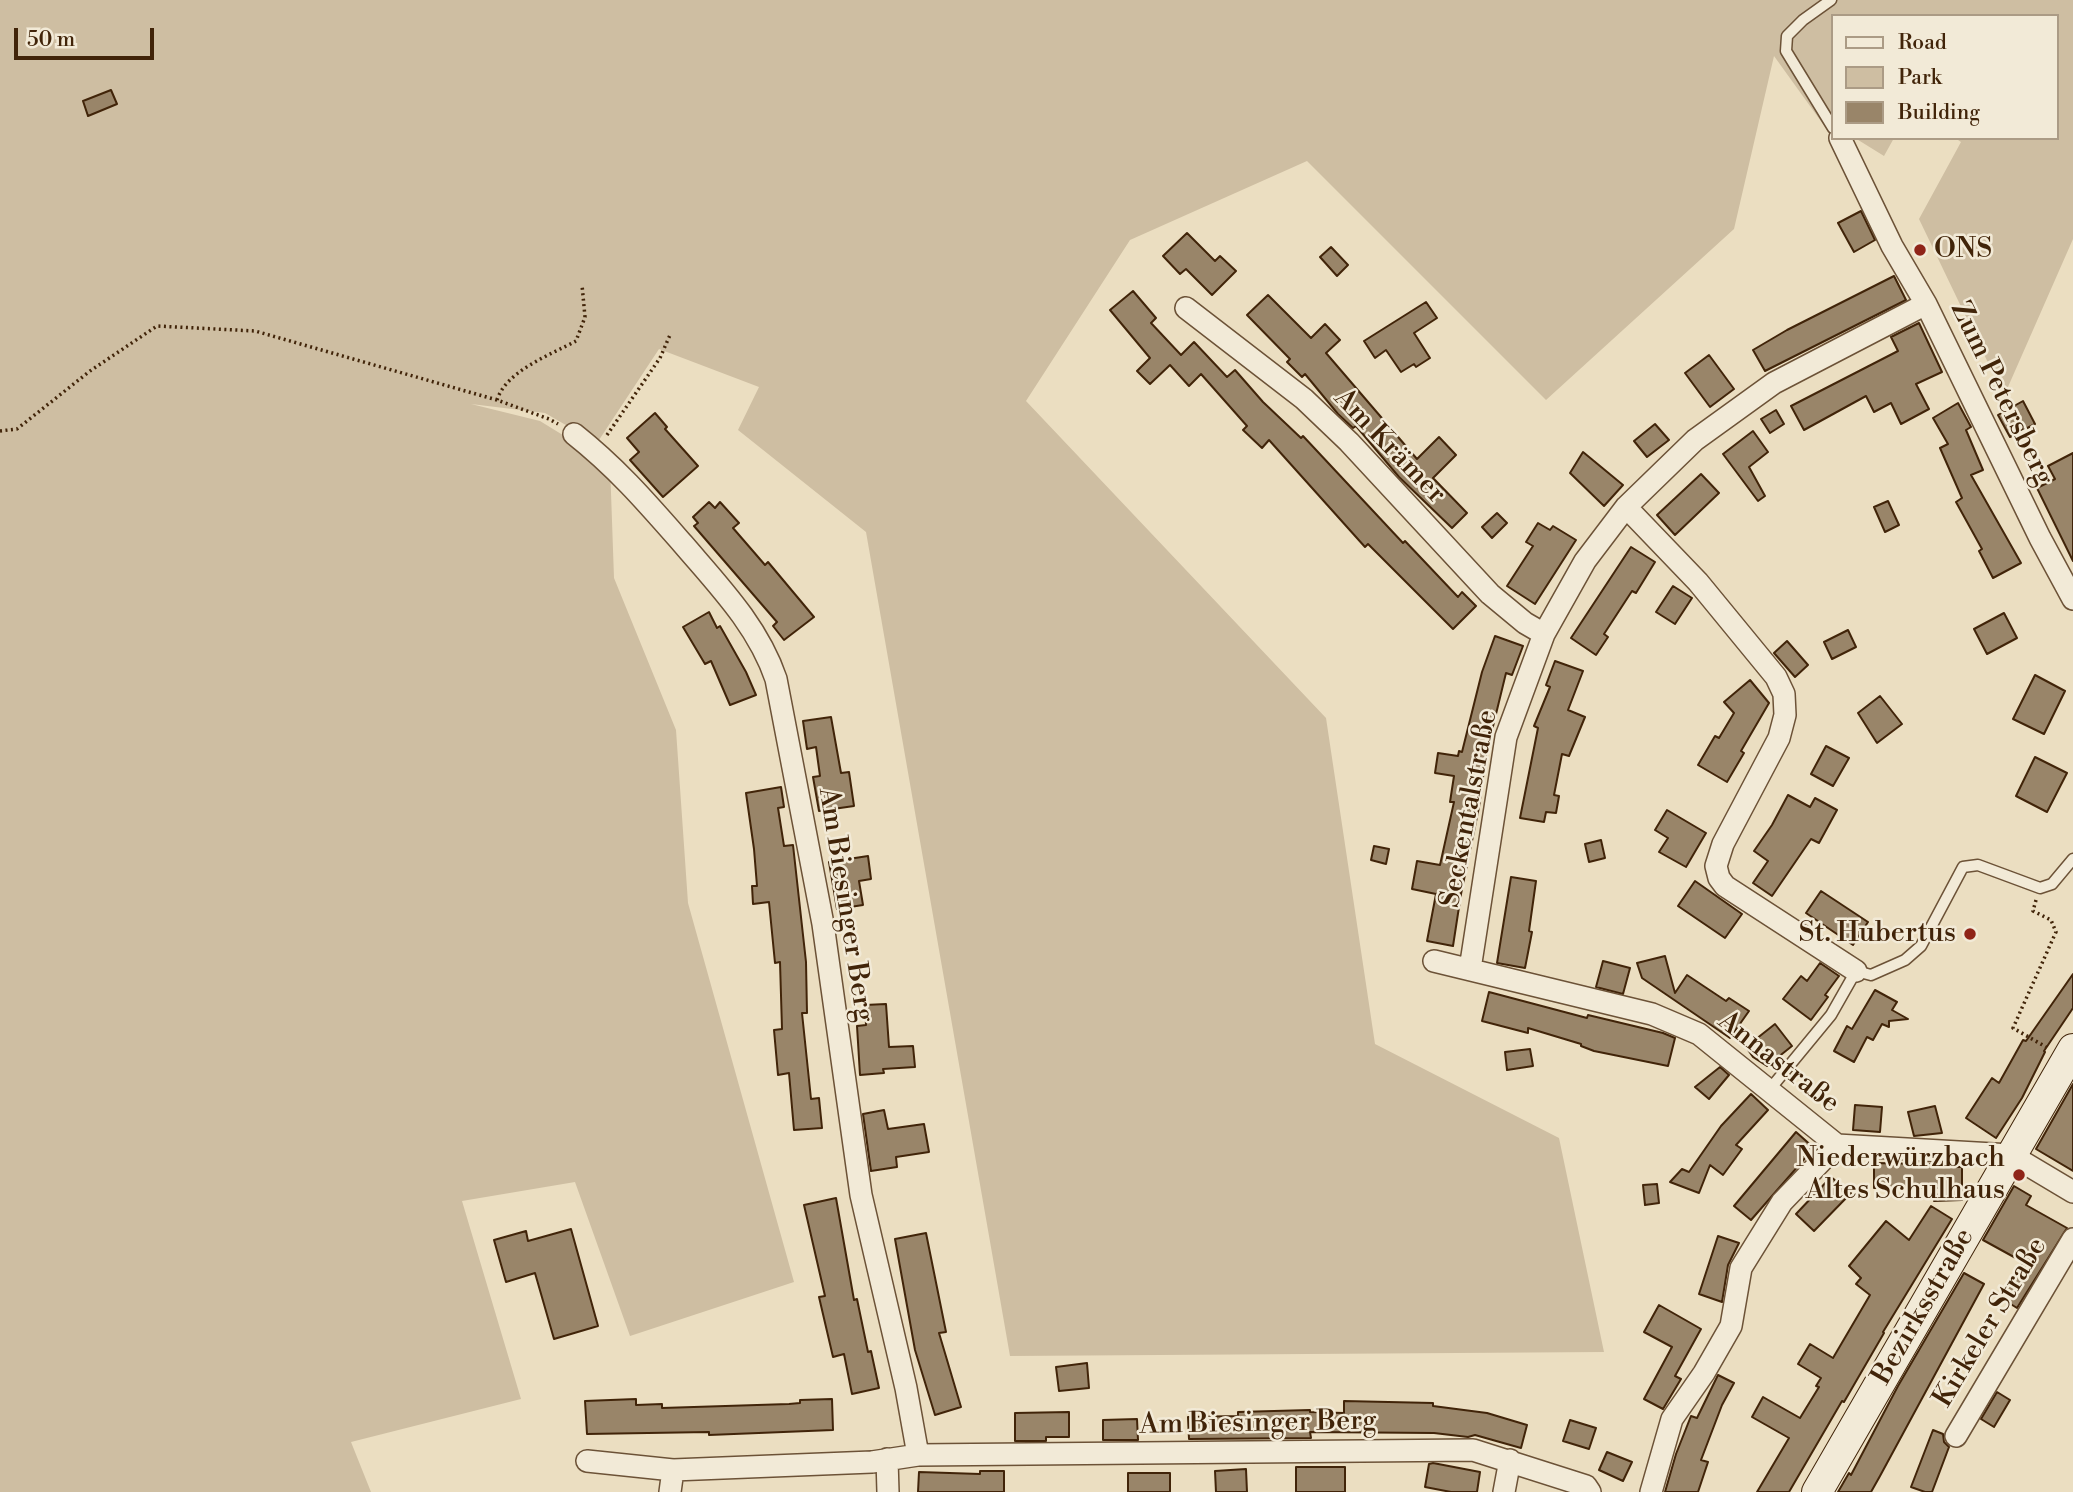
<!DOCTYPE html>
<html>
<head>
<meta charset="utf-8">
<style>
  body { margin:0 }
  #map { position:relative; width:2073px; height:1492px; overflow:hidden; background:#ebdec1; font-family:"Libre Bodoni",serif }
  canvas { display:block }
  .legend { position:absolute; left:1831px; top:14px; width:228px; height:126px; box-sizing:border-box; background:#f2ead7; border:2px solid #ab9b85; margin:0; padding:9px 12px; list-style:none; font-size:21px; color:#412409 }
  .legend li { display:flex; align-items:center; gap:14px; height:35px }
  .legend b { width:35px; border:2px solid #ab9b85 }
  .scale { position:absolute; left:14px; top:28px; width:140px; height:32px; box-sizing:border-box; border:4px solid #412409; border-top:0; padding-left:9px; font-size:21px; line-height:24px; white-space:nowrap; color:#412409; -webkit-text-stroke:5px #f2ead7; paint-order:stroke }
</style>
</head>
<body>
<div id="map">
<canvas width="2073" height="1492"></canvas>
<ul class="legend">
<li><b style="height:9px;background:#f2ead7"></b>Road</li>
<li><b style="height:19px;background:#cebea2"></b>Park</li>
<li><b style="height:19px;background:#998569"></b>Building</li>
</ul>
<div class="scale">50 m</div>
</div>
<script>
const c = document.querySelector('canvas').getContext('2d');
c.lineJoin = 'round';
function fill(path, color) {
  c.fillStyle = color;
  c.fill(path, 'evenodd');
}
function stroke(path, color, width, dash) {
  c.strokeStyle = color;
  c.lineWidth = width;
  c.lineCap = dash ? 'butt' : 'round';
  c.setLineDash(dash || []);
  c.stroke(path);
}
function drawText(font, color, halo, rows, align = 'center') {
  c.font = font + ' "Libre Bodoni",serif';
  c.lineWidth = 5;
  c.setLineDash([]);
  c.textBaseline = 'middle';
  c.strokeStyle = halo;
  c.fillStyle = color;
  for (const [text, x, y, turn = 0] of rows) {
    c.save();
    c.translate(x, y);
    c.rotate((+turn || 0) * Math.PI / 180);
    c.textAlign = isNaN(turn) ? turn : align;
    if (halo) c.strokeText(text, 0, 0);
    c.fillText(text, 0, 0);
    c.restore();
  }
}
const green = new Path2D(`
  M0,0H2073V239L2004,396L1919,219L1961,142L1955,138H2057V16H1833V138L1774,56L1734,229L1546,400L1307,161L1130,240L1026,401L1326,718L1375,1044L1559,1138L1604,1352L1010,1356L866,532L738,430L759,387L659,349L597,443L545,413L471,404L540,421L610,464L614,578L676,730L688,903L794,1282L630,1336L575,1182L462,1201L521,1399L351,1442L371,1492H0Z
  M1855,138H1894L1884,156Z`);
const building = new Path2D(`
  M111,90L117,104L88,116L83,101Z
  M1861,211L1875,240L1854,252L1838,223Z
  M1187,233L1215,261L1220,256L1236,271L1212,295L1186,269L1180,274L1163,256Z
  M1331,247L1348,265L1337,276L1320,257Z
  M1894,276L1906,300L1765,371L1753,350L1787,330Z
  M1133,291L1156,318L1151,323L1181,355L1194,342L1227,377L1235,370L1263,402L1301,438L1303,436L1403,543L1405,541L1458,597L1462,592L1476,606L1453,629L1368,544L1365,547L1269,440L1262,448L1243,430L1247,426L1201,374L1189,386L1170,365L1150,384L1137,371L1150,358L1110,310Z
  M1268,295L1311,338L1325,324L1340,340L1326,353L1417,459L1439,437L1456,455L1433,478L1467,513L1452,528L1399,477L1356,426L1353,428L1338,414L1305,374L1302,377L1287,362L1290,359L1247,315Z
  M1426,302L1437,318L1414,333L1430,358L1416,367L1414,364L1401,372L1386,350L1375,358L1364,341Z
  M1919,323L1942,372L1916,384L1929,409L1901,424L1891,403L1874,412L1866,396L1804,430L1791,406L1898,351L1891,337Z
  M1709,355L1734,389L1710,407L1685,373Z
  M2023,401L2035,424L2010,437L1998,415Z
  M1958,403L1971,427L1966,430L1983,470L1971,475L2021,563L1993,578L1979,551L1982,549L1956,502L1962,498L1940,448L1948,444L1933,418Z
  M1776,410L1784,424L1770,433L1761,419Z
  M655,413L667,427L665,429L698,466L663,497L630,460L639,452L627,438Z
  M1655,424L1669,440L1647,457L1634,441Z
  M1753,431L1768,452L1749,467L1765,496L1758,501L1723,454Z
  M1583,452L1623,485L1604,506L1570,473Z
  M2073,453V561L2037,488L2055,479L2048,466Z
  M1701,474L1719,493L1675,535L1657,515Z
  M1888,501L1899,525L1885,532L1874,507Z
  M709,502L715,508L720,502L739,523L733,528L765,565L768,562L814,617L784,640L773,626L777,622L694,526L698,523L693,517Z
  M1497,513L1507,523L1492,538L1482,527Z
  M1538,523L1550,530L1553,526L1576,540L1535,604L1507,586L1533,546L1526,542Z
  M1631,547L1655,562L1636,593L1632,591L1604,634L1608,637L1596,655L1571,638Z
  M1673,586L1692,598L1675,624L1656,612Z
  M709,612L717,628L720,626L746,672L756,695L730,705L711,661L705,664L683,627Z
  M2004,613L2017,638L1987,654L1974,629Z
  M1848,630L1856,647L1832,659L1824,642Z
  M1495,636L1523,646L1512,675L1506,673L1486,755L1479,807L1461,894L1453,946L1427,941L1436,894L1412,889L1417,861L1440,865L1454,802H1450L1454,776L1435,773L1438,753L1458,756L1459,751L1462,752L1482,672Z
  M1787,641L1808,665L1795,677L1774,653Z
  M1555,661L1583,671L1568,710L1585,717L1569,756L1562,754L1554,795L1559,796L1556,813L1546,812L1544,822L1520,818L1538,728L1534,726L1550,687L1546,685Z
  M2035,675L2065,691L2044,734L2013,719Z
  M1750,680L1769,703L1741,751L1744,753L1727,782L1698,765L1715,736L1719,738L1734,713L1724,702Z
  M1880,696L1902,724L1877,743L1858,713Z
  M831,717L841,773L849,772L854,806L819,811L813,777L820,776L816,747L807,749L803,721Z
  M1826,746L1849,758L1833,786L1811,774Z
  M2035,757L2067,773L2047,812L2016,796Z
  M781,787L784,807L778,808L784,846L793,845L806,962L807,1013H802L811,1099L819,1098L822,1128L794,1130L789,1073L778,1075L774,1030L782,1029L780,962L775,963L769,902L753,904L752,886H757L754,849L746,793Z
  M1788,795L1810,807L1815,798L1837,810L1819,843L1811,839L1772,896L1753,883L1768,861L1754,851L1772,825Z
  M1667,810L1706,833L1686,867L1659,852L1668,838L1655,830Z
  M1601,840L1605,858L1589,862L1585,844Z
  M1374,846L1389,849L1386,864L1371,860Z
  M868,856L871,879L859,881L863,905L837,909L829,862Z
  M1511,877L1536,881L1529,931L1532,932L1525,968L1497,963Z
  M1695,881L1742,914L1725,938L1678,906Z
  M1821,891L1868,922L1853,945L1806,913Z
  M1665,956L1675,993L1687,975L1726,1001L1729,998L1749,1011L1730,1038L1642,978L1637,963Z
  M1603,961L1630,968L1623,994L1596,987Z
  M1820,963L1839,976L1825,995L1828,997L1811,1020L1783,999L1801,976L1807,981Z
  M2073,974V1008L2044,1051L2045,1052L2022,1098L1996,1138L1966,1118L1992,1078L1999,1083L2023,1040L2026,1041Z
  M1875,990L1897,1002L1892,1010L1908,1019L1889,1021V1027L1882,1024L1873,1040L1867,1037L1854,1062L1834,1051L1847,1026L1852,1029Z
  M1489,992L1587,1018L1588,1015L1663,1033L1675,1038L1668,1066L1594,1051L1581,1046V1044L1528,1028V1033L1482,1021Z
  M886,1004L889,1047L913,1046L915,1067L883,1069L884,1073L860,1075L857,1026L866,1025L865,1005Z
  M1775,1024L1792,1046L1767,1066L1753,1057L1746,1047Z
  M1530,1049L1533,1066L1507,1070L1505,1052Z
  M1720,1067L1729,1075L1709,1099L1695,1087Z
  M2073,1084V1171L2036,1149Z
  M1751,1094L1768,1110L1736,1145L1742,1149L1723,1175L1710,1165L1699,1193L1670,1182L1682,1169L1689,1172L1721,1126Z
  M1855,1105L1882,1107L1880,1132L1853,1130Z
  M1935,1106L1942,1133L1914,1136L1908,1112Z
  M884,1110L888,1129L924,1124L929,1152L896,1157L897,1167L871,1171L863,1114Z
  M1796,1132L1814,1148L1751,1220L1734,1206Z
  M1874,1163L1931,1164V1167H1962V1200L1934,1201L1942,1188H1874Z
  M1831,1177L1851,1193L1814,1231L1796,1214Z
  M1657,1184L1659,1203L1645,1205L1643,1185Z
  M2014,1186L2031,1196L2026,1205L2067,1228L2017,1308L2001,1298L2023,1262L1983,1240Z
  M836,1198L854,1300L857,1299L868,1352L871,1351L879,1388L852,1394L844,1354L833,1357L819,1297L825,1296L804,1205Z
  M1931,1206L1952,1219L1883,1332L1884,1333L1844,1402L1842,1401L1789,1492H1757L1789,1438L1752,1417L1763,1397L1800,1418L1819,1387L1816,1386L1821,1378L1798,1364L1810,1344L1833,1358L1870,1295L1856,1284L1861,1278L1849,1266L1886,1221L1909,1240Z
  M571,1229L598,1326L554,1339L535,1273L506,1282L494,1240L526,1231L528,1241Z
  M926,1233L946,1332L939,1333L961,1407L935,1415L915,1350L895,1239Z
  M1718,1236L1739,1243L1728,1265L1722,1302L1699,1294Z
  M1964,1273L1984,1284L1880,1476L1871,1492H1838L1849,1473L1851,1475L1898,1386Z
  M1659,1305L1701,1329L1675,1376L1681,1379L1663,1409L1644,1399L1672,1347L1644,1332Z
  M1087,1363L1089,1388L1059,1391L1056,1367Z
  M1718,1375L1734,1383L1722,1405L1701,1460L1708,1462L1698,1492H1665L1676,1454L1691,1416L1697,1418Z
  M1997,1392L2010,1400L1994,1427L1981,1419Z
  M636,1399V1405L662,1404V1408L789,1404L800,1403V1400L832,1399L833,1430L709,1435V1432L587,1434L585,1401Z
  M1344,1401L1433,1403V1406L1487,1413L1527,1425L1521,1448L1475,1435L1468,1437L1434,1433L1310,1432L1311,1438L1189,1439L1188,1417L1238,1416V1412L1310,1410V1412L1344,1413Z
  M1069,1412V1437H1046V1441H1015V1413Z
  M1137,1419L1138,1440H1103V1420Z
  M1570,1420L1596,1428L1589,1449L1563,1441Z
  M1933,1430L1943,1434L1944,1442L1949,1447L1932,1492H1925L1911,1487Z
  M1607,1452L1632,1462L1623,1481L1599,1470Z
  M1433,1463L1480,1472L1477,1492H1451L1425,1487L1429,1464Z
  M1296,1467H1345V1492H1296Z
  M1246,1469L1247,1492H1216L1215,1471Z
  M980,1471H1004V1492H918L919,1472L980,1474Z
  M1128,1473H1170V1492H1128Z`);
const path = new Path2D(`
  M497,400C506,371 550,355 576,341L585,317L582,285
  M0,431L17,429L90,371L157,326L255,331L497,400L549,419L558,424
  M607,435L660,358L670,335
  M2036,900L2033,911L2051,920L2056,932L2013,1028L2046,1047`);
const lane = new Path2D(`
  M1831,0L1803,20L1787,36L1786,51L1833,128
  M1770,1089L1831,1015L1856,971L1871,975L1905,960L1921,946L1963,867L1978,865L2040,888L2052,884L2073,859`);
const street = new Path2D(`
  M1840,138L1892,246L1926,304L2040,538L2073,599
  M1186,308L1304,399L1349,442L1490,594L1525,623L1544,634
  M574,434C617,468 647,503 683,544C719,586 758,626 776,679L823,924L861,1195L906,1388L918,1455
  M1626,507L1698,582L1776,677L1784,694L1785,715L1779,738L1723,844L1716,866L1719,878L1725,886L1856,971
  M1434,961L1652,1014L1699,1034L1837,1145L2011,1155L2073,1192
  M1470,969L1506,737L1544,634L1585,561L1626,507L1695,440L1774,383L1926,304
  M1956,1436L2073,1239
  M887,1459L888,1492
  M587,1461L673,1470
  M670,1492L673,1470L872,1462L918,1455L1473,1450L1586,1486L1590,1492
  M1504,1492L1510,1460
  M1651,1492L1672,1419L1704,1373L1731,1326L1741,1268L1782,1202L1837,1145`);
const secondary = new Path2D(`
  M1817,1492L2073,1049`);
const markers = [
  [1920,250,7,"#8f2418"],
  [1970,934,7,"#8f2418"],
  [2019,1175,7,"#8f2418"]
];
const poiNames = [
  ["ONS",1934,250,"left"],
  ["St. Hubertus",1956,934],
  ["Niederwürzbach",2005,1159],
  ["Altes Schulhaus",2005,1191]
];
const streetNames = [
  ["Zum Petersberg",2001,394,64],
  ["Am Krämer",1389,447,46],
  ["Seckentalstraße",1470,809,-79],
  ["Am Biesinger Berg",845,905,81],
  ["Annastraße",1778,1063,38],
  ["Bezirksstraße",1924,1307,-60],
  ["Kirkeler Straße",1991,1323,-59],
  ["Am Biesinger Berg",1258,1424,-1]
];
fill(green, '#cebea2');
fill(building, '#998569');
stroke(building, '#412409', 2);
stroke(lane, '#6c5237', 13);
stroke(street, '#6c5237', 24);
stroke(secondary, '#412409', 32);
stroke(path, '#412409', 3.5, [2, 3.5]);
stroke(lane, '#f2ead7', 10);
stroke(street, '#f2ead7', 21);
stroke(secondary, '#f2ead7', 30);
for (const [x, y, r, color] of markers) {
  const dot = new Path2D();
  dot.arc(x, y, r, 0, 2 * Math.PI);
  c.fillStyle = color;
  c.fill(dot);
  stroke(dot, '#f2ead7', 2.5);
}
drawText('28px', '#412409', '#f2ead7', poiNames, 'right');
drawText('28px', '#412409', '#f2ead7', streetNames);
</script>
</body>
</html>
